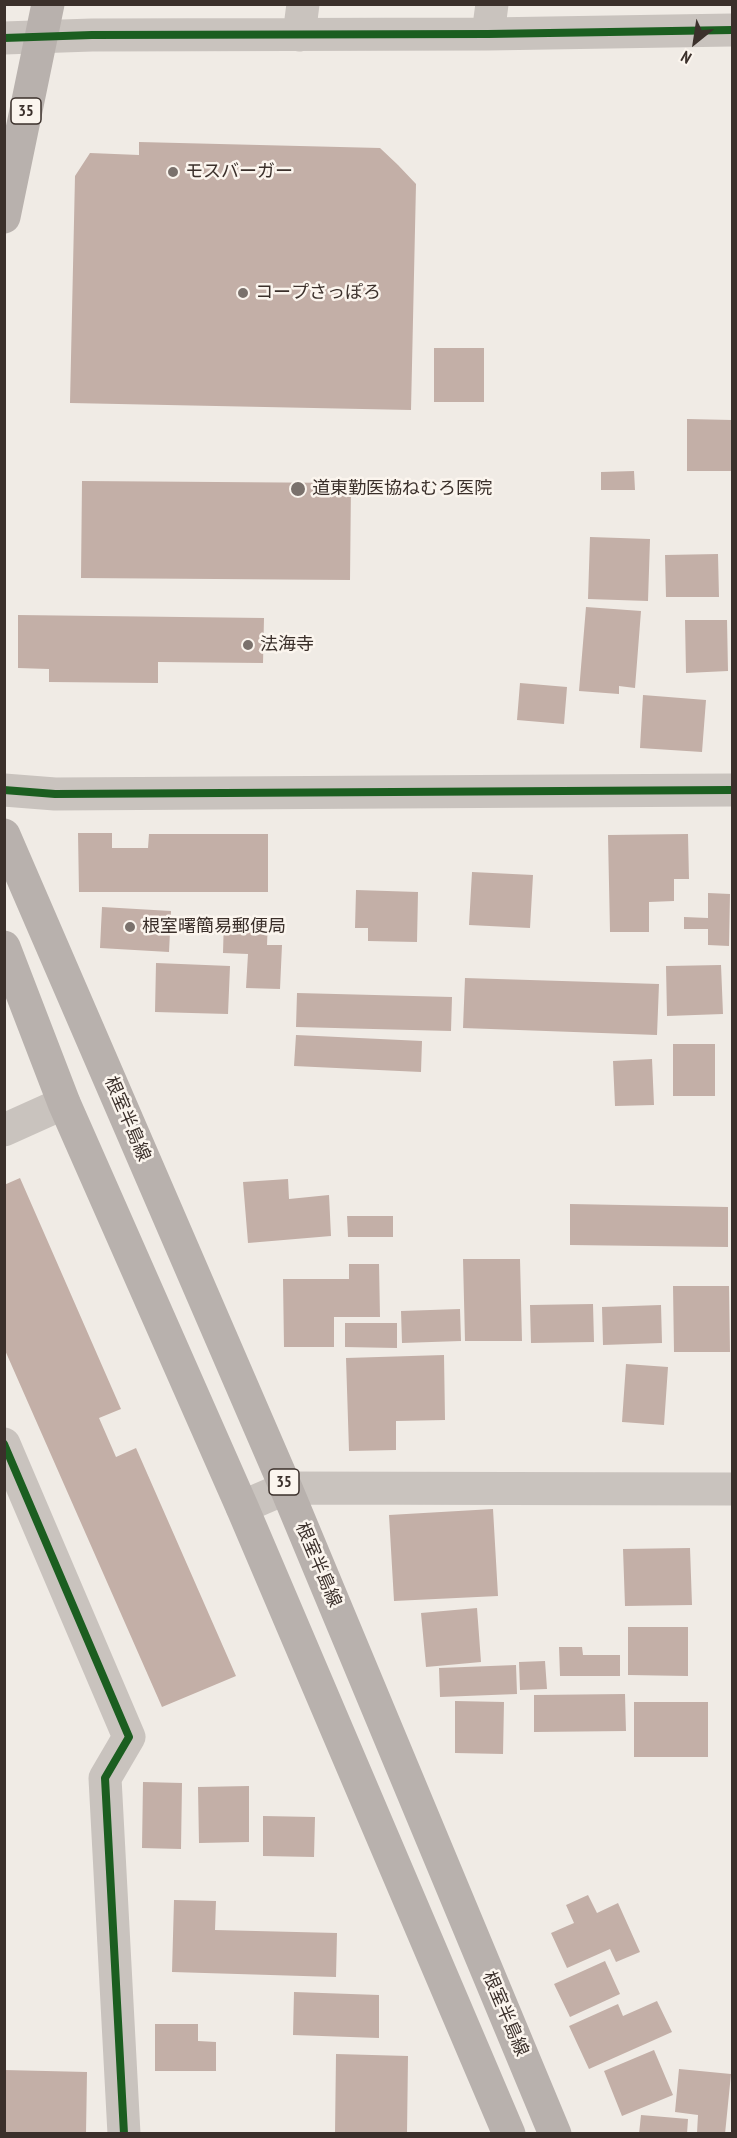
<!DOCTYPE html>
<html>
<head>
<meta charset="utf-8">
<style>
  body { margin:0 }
  #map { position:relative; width:737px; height:2138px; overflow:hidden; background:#f0ebe5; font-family:"PT Sans Narrow",sans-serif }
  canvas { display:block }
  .frame { position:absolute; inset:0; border:6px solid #3b302b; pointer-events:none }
  .north { position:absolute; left:665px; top:12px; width:60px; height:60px; -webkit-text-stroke:4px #fbf5ee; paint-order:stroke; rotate:210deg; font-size:16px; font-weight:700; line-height:24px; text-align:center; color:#3b302b }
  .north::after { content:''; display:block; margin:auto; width:21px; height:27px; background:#3b302b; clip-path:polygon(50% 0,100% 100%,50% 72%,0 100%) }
</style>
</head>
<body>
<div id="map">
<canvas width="737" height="2138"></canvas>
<div class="frame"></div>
<div class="north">N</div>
</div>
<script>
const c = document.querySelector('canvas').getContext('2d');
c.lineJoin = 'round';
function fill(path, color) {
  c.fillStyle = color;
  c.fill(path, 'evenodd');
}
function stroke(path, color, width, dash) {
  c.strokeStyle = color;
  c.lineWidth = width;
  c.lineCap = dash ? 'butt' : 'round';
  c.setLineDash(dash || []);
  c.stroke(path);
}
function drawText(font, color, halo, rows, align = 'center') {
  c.font = font + ' "PT Sans Narrow","Noto Sans JP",sans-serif';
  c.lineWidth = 5;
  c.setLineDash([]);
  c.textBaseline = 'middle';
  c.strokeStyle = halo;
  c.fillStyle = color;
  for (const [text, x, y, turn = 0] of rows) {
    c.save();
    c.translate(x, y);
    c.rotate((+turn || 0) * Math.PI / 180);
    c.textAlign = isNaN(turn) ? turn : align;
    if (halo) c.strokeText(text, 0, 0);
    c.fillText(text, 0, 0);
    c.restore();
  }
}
const building = new Path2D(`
  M139,142L380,148L398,165L416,184L411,410L70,403L75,176L90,153L139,155Z
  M434,348H484V402H434Z
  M687,419L732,420V471H687Z
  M634,471L635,490H601V472Z
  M82,481L351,483L350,580L81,578Z
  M590,537L650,539L648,601L588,599Z
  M718,554L719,597H666L665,555Z
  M586,607L641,611L635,688L619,686V694L579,691Z
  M18,615L264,618L263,663L158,662V683L49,682V669L18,668Z
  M685,620H727L728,671L686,673Z
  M520,683L567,687L564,724L517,720Z
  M643,695L706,700L702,752L640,748Z
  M78,833H112V848H148L149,834H268V892H79Z
  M688,834L689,879H674V901L649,902V932H610L608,835Z
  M472,872L533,875L530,928L469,925Z
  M356,890L418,892L417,942L368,941V928H355Z
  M708,893L730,894L729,946L708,945V929H684V917L708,918Z
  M102,907L171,911L169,952L100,948Z
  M224,917L268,919L267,945H282L280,989L246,988L248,954L223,953Z
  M156,963L230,966L228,1014L155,1012Z
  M721,965L723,1014L667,1016L666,966Z
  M465,978L659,984L657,1035L463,1028Z
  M297,993L452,997L451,1031L296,1027Z
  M296,1035L422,1041L421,1072L294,1066Z
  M673,1044H715V1096H673Z
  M652,1059L654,1105L615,1106L613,1061Z
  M20,1178L121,1409L99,1418L116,1457L136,1448L236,1676L162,1707L4,1348V1185Z
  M288,1179L289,1199L329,1195L331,1236L248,1243L243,1182Z
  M570,1204L728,1207V1247L570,1245Z
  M347,1216H393V1237H348Z
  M463,1259H520L522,1341H465Z
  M349,1264H379L380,1317H334V1347H284L283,1279H349Z
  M673,1286H729L730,1352H674Z
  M593,1304L594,1342L531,1343L530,1305Z
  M661,1305L662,1343L603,1345L602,1307Z
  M460,1309L461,1341L402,1343L401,1311Z
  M345,1323H397V1348L345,1347Z
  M444,1355L445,1420L396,1421V1450L349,1451L346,1358Z
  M626,1364L668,1367L664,1425L622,1422Z
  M493,1509L498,1596L394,1601L389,1515Z
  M690,1548L692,1605L625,1606L623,1549Z
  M477,1608L481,1662L426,1667L421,1613Z
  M628,1627H688V1676L628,1675Z
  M559,1647H582L583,1655H620V1676H560Z
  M545,1661L547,1689L520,1690L519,1662Z
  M516,1665L517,1694L440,1697L439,1668Z
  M625,1694L626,1731L534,1732V1695Z
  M455,1701L504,1702L503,1754L455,1753Z
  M634,1702H708V1757H634Z
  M143,1782L182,1783L181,1849L142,1848Z
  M249,1786V1842L199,1843L198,1787Z
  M263,1816L315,1817L314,1857L263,1856Z
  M588,1895L597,1913L618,1903L640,1952L616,1962L610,1949L567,1968L551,1933L574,1923L566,1905Z
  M174,1900L216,1901L215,1930L337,1933L336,1977L172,1972Z
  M605,1961L620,1994L570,2017L554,1984Z
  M294,1992L379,1995V2038L293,2035Z
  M657,2001L672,2032L589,2069L569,2026L618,2004L623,2016Z
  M155,2024H198V2041L216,2042V2071H155Z
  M654,2050L673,2095L622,2116L604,2071Z
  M336,2054L408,2056L407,2134H335Z
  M679,2069L731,2074L725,2134L697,2133L698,2115L675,2112Z
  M4,2070L87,2072L86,2134H4Z
  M641,2115L688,2119L687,2134H639Z`);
const minor = new Path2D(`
  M488,34L492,4
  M299,35L303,4
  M4,38L92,35L488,34L732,30
  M4,790L55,794L732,790
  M4,1130L64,1103
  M4,1444L129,1737L105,1778L124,2134
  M242,1507L286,1488L732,1489`);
const major = new Path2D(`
  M4,217L48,4
  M4,835L286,1488L555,2134
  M4,947L64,1103L242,1507L509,2134`);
const cycleway = new Path2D(`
  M4,38L92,35L488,34L732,30
  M4,790L55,794L732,790
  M4,1444L129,1737L105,1778L124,2134`);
const markers = [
  [173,172,6,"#7a716c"],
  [243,293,6,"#7a716c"],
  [298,489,8,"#7a716c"],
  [248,645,6,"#7a716c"],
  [130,927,6,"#7a716c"]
];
const shields = [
  [26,111,30],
  [284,1482,30]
];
const shieldNames = [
  ["35",26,111],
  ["35",284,1482]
];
const poiNames = [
  ["モスバーガー",185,172],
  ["コープさっぽろ",255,293],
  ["道東勤医協ねむろ医院",312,489],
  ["法海寺",260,645],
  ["根室曙簡易郵便局",142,927]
];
const streetNames = [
  ["根室半島線",127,1119,67],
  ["根室半島線",318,1565,67],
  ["根室半島線",505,2014,67]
];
fill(building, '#c3afa7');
stroke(minor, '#c9c3be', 33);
stroke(major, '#b8b1ad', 33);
stroke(cycleway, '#1b5e20', 8);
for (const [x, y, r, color] of markers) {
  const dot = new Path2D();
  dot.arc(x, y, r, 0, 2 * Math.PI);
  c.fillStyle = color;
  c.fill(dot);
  stroke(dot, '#fbf5ee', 2);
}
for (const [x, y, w] of shields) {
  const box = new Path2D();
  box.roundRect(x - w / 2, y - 13, w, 26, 4.5);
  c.fillStyle = '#fbf5ee';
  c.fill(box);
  stroke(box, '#3b302b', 1.5);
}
drawText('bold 16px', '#3b302b', null, shieldNames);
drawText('18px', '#3b302b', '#fbf5ee', poiNames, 'left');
drawText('18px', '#3b302b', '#fbf5ee', streetNames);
</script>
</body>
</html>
